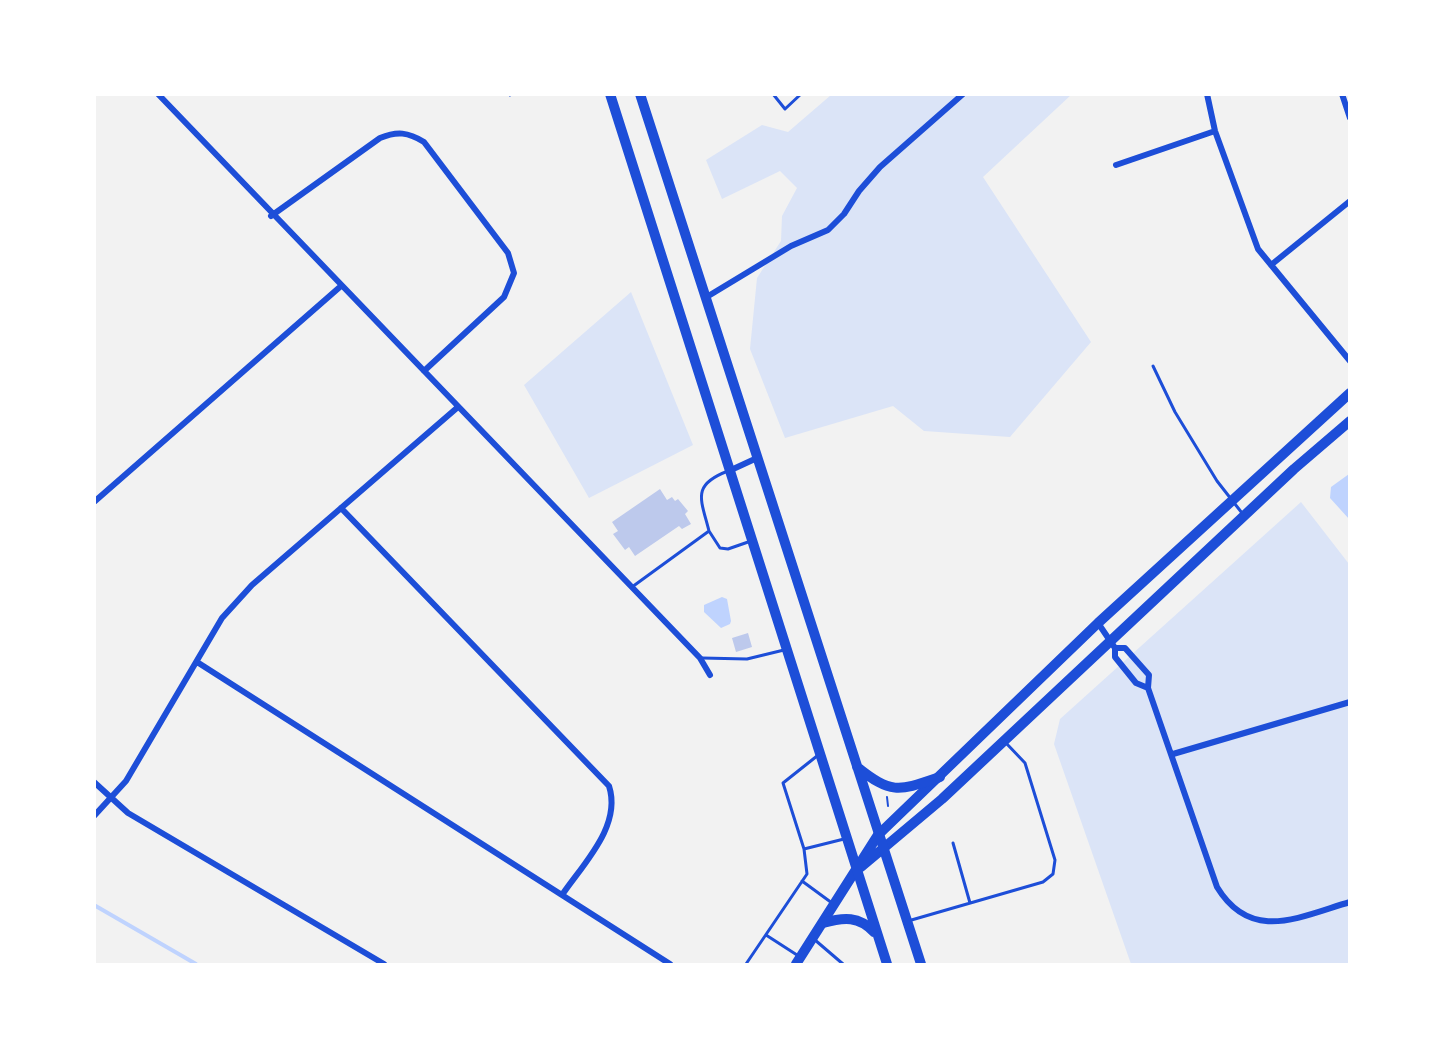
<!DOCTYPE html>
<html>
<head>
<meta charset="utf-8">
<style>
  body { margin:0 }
  #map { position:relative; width:1444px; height:1059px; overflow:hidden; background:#f2f2f2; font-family:Mulish,sans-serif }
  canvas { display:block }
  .frame { position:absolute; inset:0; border:96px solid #fff; pointer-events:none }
</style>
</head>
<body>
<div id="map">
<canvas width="1444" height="1059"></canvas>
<div class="frame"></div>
</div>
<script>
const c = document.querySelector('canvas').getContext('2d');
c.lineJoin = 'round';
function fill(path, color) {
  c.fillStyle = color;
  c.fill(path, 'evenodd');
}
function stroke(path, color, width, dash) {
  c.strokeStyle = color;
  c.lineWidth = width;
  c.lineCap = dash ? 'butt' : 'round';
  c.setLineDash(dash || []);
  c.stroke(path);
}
const green = new Path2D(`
  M831,95H1071L983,177L1091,342L1010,437L924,431L893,406L785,438L750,349L757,278L781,241L782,216L797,188L780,171L722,199L706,160L762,125L788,132Z
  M631,292L693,445L589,498L524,385Z
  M1301,502L1349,564V964H1131L1054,744L1060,719Z`);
const water = new Path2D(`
  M1349,474V519L1330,498L1331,487Z
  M722,597L727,599L731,621L730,624L721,628L704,612V605Z`);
const stream = new Path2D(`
  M94,905L196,964`);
const building = new Path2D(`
  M660,489L667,500L672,497L675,501L678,499L688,511L685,514L691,524L682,529L679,526L635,556L629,547L625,550L613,534L618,531L612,522Z
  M748,633L752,647L736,652L732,638Z`);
const path = new Path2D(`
  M887,797L888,806`);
const service = new Path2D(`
  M773,94L785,109L801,94
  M510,95L512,94
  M1153,366L1175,412L1217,481L1242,513
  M709,531C701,499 691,485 728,471
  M632,587L709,531L720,548L728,549L751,541
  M702,658L747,659L784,650
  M953,843L970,903
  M804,849L844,839
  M802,881L832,903
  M908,921L1043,882L1053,874L1055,860L1025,763L1006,743
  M766,935L797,955
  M815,940L843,964
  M746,964L807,874L804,849L783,783L817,756`);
const minor = new Path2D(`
  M158,94L700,658L710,675
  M1207,94L1215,131L1258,249L1350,361
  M1342,94L1350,118
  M1116,165L1215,131
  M271,216L380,138C397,131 408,132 424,142L508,253L514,273L504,297L424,371
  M1271,265L1350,201
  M705,298L791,246L828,230L844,214L859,191L880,167L963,94
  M731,470L757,458
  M94,502L341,286
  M341,508L609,786C622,826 583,864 562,895
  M1098,623L1115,648V657L1136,683L1148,688
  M1115,648H1125L1149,675L1148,688L1217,887C1251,943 1299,917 1350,902
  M197,662L670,964
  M1173,754L1350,702
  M94,782L128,813L384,964
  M94,816L126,781L222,618L252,585L458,407`);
const primary = new Path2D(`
  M861,867L942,799L1294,469L1350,421
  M796,964L878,835L1098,623L1350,393`);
const trunk = new Path2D(`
  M610,94L887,964
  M640,94L921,964
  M857,767C892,795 899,791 940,777
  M823,923C844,917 859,916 874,932`);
fill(green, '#dbe4f7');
fill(water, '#bfd3fe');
stroke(stream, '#bfd3fe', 4);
fill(building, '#bdc9ec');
stroke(path, '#1d4ed8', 2);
stroke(service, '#1d4ed8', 3);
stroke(minor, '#1d4ed8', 6);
stroke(primary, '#1d4ed8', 10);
stroke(trunk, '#1d4ed8', 10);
</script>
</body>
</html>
